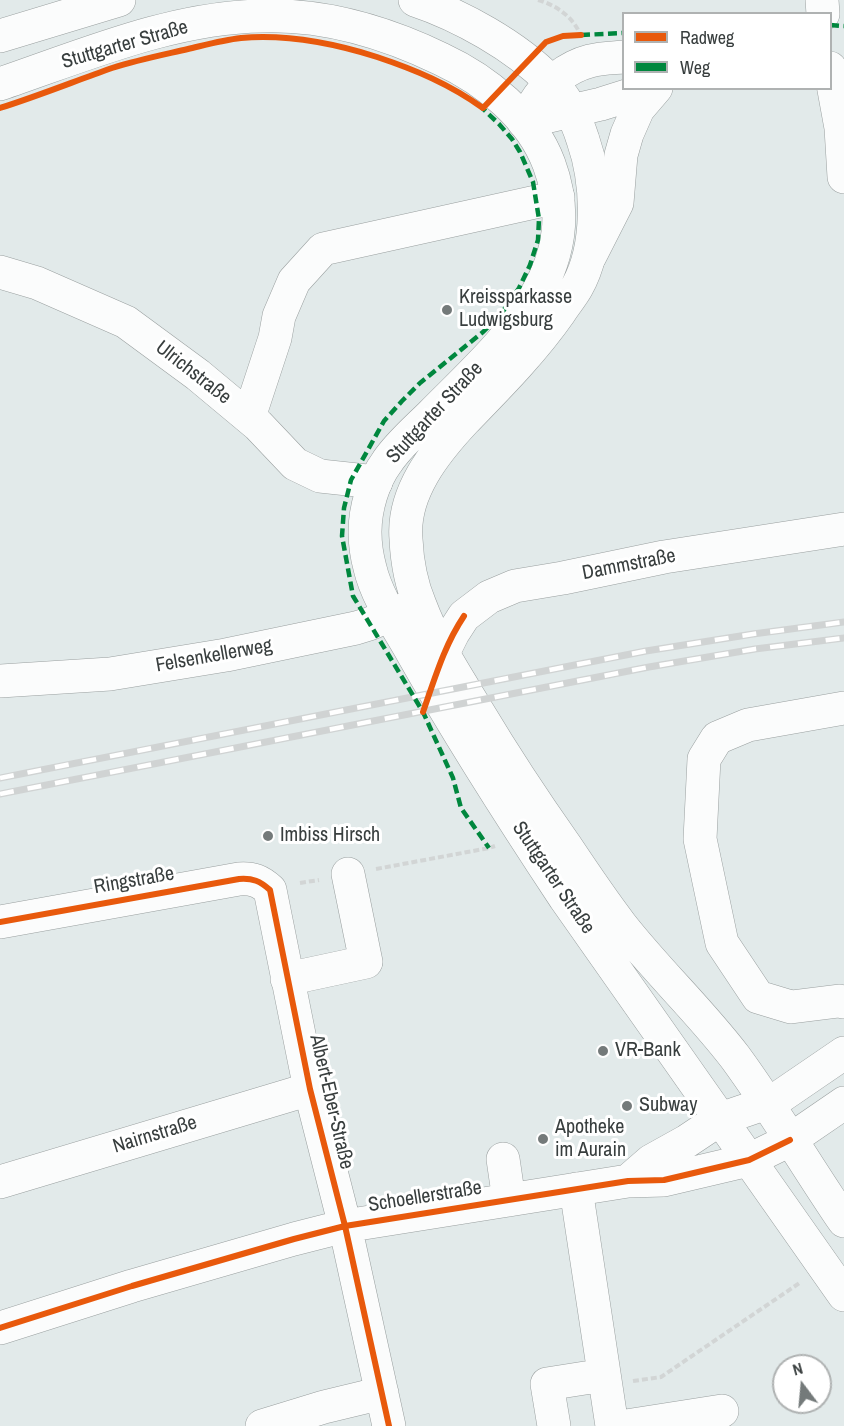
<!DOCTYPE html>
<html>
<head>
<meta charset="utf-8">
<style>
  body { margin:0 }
  #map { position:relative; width:844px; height:1426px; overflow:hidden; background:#e2eaea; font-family:"Archivo Narrow",sans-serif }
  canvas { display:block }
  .legend { position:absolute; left:622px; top:12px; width:210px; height:78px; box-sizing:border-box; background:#fff; border:2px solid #afb2b2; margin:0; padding:8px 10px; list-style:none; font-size:18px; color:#383e3e }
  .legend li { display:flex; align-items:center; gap:12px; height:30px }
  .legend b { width:30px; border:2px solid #afb2b2 }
  .north { position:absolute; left:772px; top:1354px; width:60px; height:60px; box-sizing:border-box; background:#fff; border:2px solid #afb2b2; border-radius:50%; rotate:344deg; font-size:16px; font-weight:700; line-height:24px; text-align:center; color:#383e3e }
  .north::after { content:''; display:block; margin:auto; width:21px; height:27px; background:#747a7a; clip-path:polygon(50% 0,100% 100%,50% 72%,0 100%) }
</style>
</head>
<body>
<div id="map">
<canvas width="844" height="1426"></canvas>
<ul class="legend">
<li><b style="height:8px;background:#e8590c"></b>Radweg</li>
<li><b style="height:8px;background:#00873e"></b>Weg</li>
</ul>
<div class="north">N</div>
</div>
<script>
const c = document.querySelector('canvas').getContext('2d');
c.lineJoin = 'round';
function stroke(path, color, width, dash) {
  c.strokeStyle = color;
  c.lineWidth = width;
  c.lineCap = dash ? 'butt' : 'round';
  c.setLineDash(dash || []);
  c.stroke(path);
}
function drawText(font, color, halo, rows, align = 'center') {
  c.font = font + ' "Archivo Narrow",sans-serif';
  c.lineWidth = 6;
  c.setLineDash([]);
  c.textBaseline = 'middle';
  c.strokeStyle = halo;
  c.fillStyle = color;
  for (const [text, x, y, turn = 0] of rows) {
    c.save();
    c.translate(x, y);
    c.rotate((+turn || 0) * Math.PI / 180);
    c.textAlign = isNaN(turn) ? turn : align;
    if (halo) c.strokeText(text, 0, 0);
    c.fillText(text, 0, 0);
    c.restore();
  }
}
const path = new Path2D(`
  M538,0C556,5 573,17 580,34
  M376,869L489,848L495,846
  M300,883L319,880
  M633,1381L661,1377L801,1282`);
const minor = new Path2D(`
  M822,0L823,14
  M830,68L841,128L844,177
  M534,104C546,84 567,67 590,61C601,58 612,58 624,57
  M524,122L601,104L652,88
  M590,256L617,203L621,155L627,134L638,109L656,88
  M0,272L37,283L126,322L198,375L258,425L295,464L320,476L376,482
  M249,417L275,338L279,316L294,281L323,249L558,197
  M443,653L453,633L464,616L489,597L515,586L563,578L664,557L844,529
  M0,681L110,674L226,655L356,628L369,624L415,605
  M844,708L748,725L717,738L704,759L700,839L722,943L758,997L791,1007L839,1001L844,1002
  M0,922L239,879C253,878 260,881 270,890L310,1089L345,1226L389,1426
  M287,979L366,962L348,874
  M503,1159L509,1200
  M628,1181L651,1161L687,1141L720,1119L767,1103L781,1096L844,1053
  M0,1182L310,1089
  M576,1189L612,1426
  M0,1328L132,1286L294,1239L345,1226L628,1181L664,1180L749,1160L790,1140L844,1103
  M262,1426L324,1407L382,1393
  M554,1426L547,1384L604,1375
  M626,1426L722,1411`);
const major = new Path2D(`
  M415,0C460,15 516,46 550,81C566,97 576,118 583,140C598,183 600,246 577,287C572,296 565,304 560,312C532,352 498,386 465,420C435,452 402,493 406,539C407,561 411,584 420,605C434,643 457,677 478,712C505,757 534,801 565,845C583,872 601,899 621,925C657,971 700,1011 735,1057C774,1110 807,1167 844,1221
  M0,36L119,0
  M0,84C85,55 173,17 263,16C324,14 387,33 441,59C486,80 531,116 549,164C589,272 500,345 432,414C417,429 399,444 387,462C373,481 365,509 365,532C365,543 367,557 370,568C377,598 398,627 413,654C460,737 512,818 565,898L844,1295`);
const rail = new Path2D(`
  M0,778L646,651L753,634L844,622
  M0,794L649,667L755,649L844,638`);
const quiet = new Path2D(`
  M830,25L844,26
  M581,35L624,33
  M479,105L499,124L512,139L520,152L533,182L539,219L538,240L530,265L519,288L501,314L483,332L420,383L402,401L384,421L351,480L344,508L342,536L353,596L423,712L453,778L461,808L489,848`);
const cycleway = new Path2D(`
  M0,108C38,96 75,81 112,68C137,60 162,55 188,49C205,45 223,40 241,38C287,34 333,43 377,57C416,70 449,84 483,108L546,42L563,36L581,35
  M423,712C435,678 444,646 464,616
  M0,922L239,879C253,878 260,881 270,890L310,1089L345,1226L389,1426
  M0,1328L132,1286L294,1239L345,1226L628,1181L664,1180L749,1160L790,1140`);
const markers = [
  [447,310,6,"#747a7a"],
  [268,836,6,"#747a7a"],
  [603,1051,6,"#747a7a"],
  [627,1106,6,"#747a7a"],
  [543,1139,6,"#747a7a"]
];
const streetNames = [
  ["Stuttgarter Straße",125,45,-16],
  ["Ulrichstraße",193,373,38],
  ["Stuttgarter Straße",435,413,-47],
  ["Dammstraße",629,565,-11],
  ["Felsenkellerweg",214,656,-10],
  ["Stuttgarter Straße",553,878,56],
  ["Ringstraße",134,881,-10],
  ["Albert-Eber-Straße",331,1102,77],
  ["Nairnstraße",155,1135,-17],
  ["Schoellerstraße",425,1197,-9]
];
const poiNames = [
  ["Kreissparkasse",459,298],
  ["Ludwigsburg",459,321],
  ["Imbiss Hirsch",280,836],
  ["VR-Bank",615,1051],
  ["Subway",639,1106],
  ["Apotheke",555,1128],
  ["im Aurain",555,1151]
];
stroke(minor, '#999f9f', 34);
stroke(major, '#999f9f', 34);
stroke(path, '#d2d5d5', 4, [6, 3]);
stroke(minor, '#fbfcfc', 33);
stroke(major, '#fbfcfc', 33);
stroke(rail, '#d0d3d3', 7);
stroke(rail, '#fff', 4.5, [14]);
stroke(quiet, '#00873e', 4.5, [9, 4.5]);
stroke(cycleway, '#e8590c', 6);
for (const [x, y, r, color] of markers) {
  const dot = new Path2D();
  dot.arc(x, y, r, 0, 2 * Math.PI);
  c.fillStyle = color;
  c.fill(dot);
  stroke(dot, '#fff', 2);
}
drawText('20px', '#383e3e', '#fff', streetNames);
drawText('20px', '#383e3e', '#fff', poiNames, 'left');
</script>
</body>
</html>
